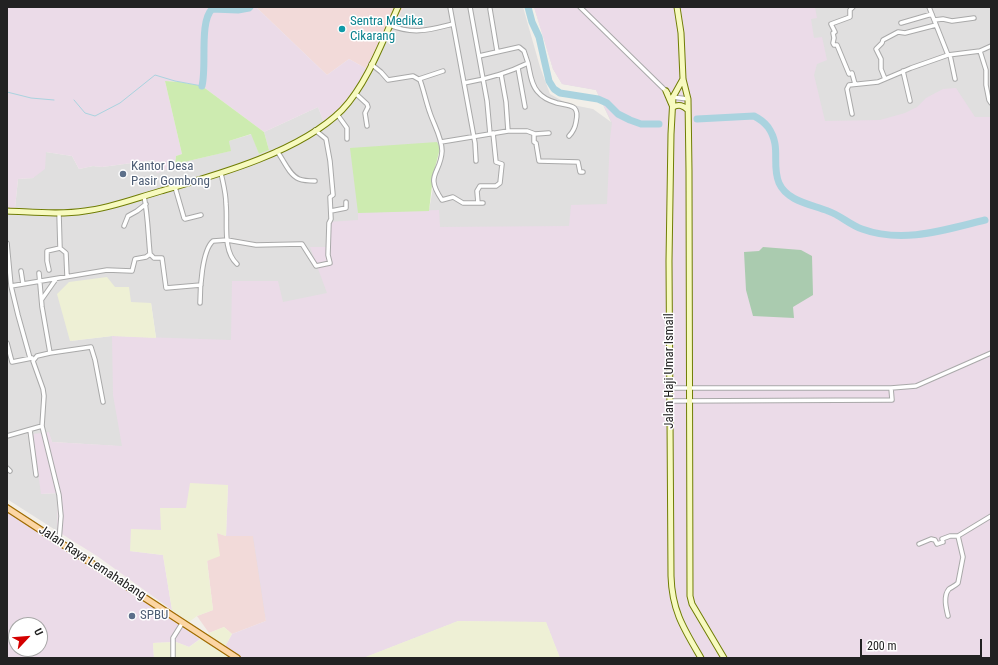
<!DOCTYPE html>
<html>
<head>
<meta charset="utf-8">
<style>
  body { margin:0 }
  #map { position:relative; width:998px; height:665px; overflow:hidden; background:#f2efe9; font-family:"Roboto Condensed",sans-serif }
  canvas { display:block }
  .frame { position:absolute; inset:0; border:8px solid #222; pointer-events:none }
  .north { position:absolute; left:8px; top:617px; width:40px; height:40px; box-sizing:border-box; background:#fff; border:1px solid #a7a7a7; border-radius:50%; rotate:64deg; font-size:11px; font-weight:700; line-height:16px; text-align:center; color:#222 }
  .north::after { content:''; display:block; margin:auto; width:14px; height:18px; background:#d40000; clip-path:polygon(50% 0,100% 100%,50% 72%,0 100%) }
  .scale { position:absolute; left:860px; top:639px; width:122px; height:18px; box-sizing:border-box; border:2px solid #222; border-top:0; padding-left:5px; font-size:12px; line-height:14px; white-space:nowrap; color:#222; -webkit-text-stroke:3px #fff; paint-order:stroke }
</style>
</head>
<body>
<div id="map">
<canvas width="998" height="665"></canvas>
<div class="frame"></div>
<div class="north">U</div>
<div class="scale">200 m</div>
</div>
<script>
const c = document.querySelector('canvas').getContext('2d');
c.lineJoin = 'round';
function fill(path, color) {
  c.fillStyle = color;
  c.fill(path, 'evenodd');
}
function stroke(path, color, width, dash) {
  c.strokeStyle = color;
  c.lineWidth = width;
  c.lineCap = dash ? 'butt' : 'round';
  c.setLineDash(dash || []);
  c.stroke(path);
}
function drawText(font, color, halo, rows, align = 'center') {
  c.font = font + ' "Roboto Condensed",sans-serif';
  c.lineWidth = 3;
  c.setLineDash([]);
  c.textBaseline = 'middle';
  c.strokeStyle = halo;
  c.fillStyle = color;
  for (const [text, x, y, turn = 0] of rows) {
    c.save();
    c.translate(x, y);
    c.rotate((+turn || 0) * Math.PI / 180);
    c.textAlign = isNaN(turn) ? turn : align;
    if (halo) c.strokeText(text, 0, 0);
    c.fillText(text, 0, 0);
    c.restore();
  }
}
const residential = new Path2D(`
  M404,7H523L540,67L550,94L568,104L593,109L611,122L596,90L562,84L553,69L534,7H991V658H560L546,622L458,621L363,658L266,621L229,453L52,442L48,432L41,482V494L58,493L57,531L7,499V208H15L18,179L33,178L46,152L72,156L79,169L93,166L102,167L154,160L157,173L184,162L230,151L229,141L252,134L259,154L269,150L264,132L318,107L324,123L367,69ZM440,149L429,210L358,212ZM151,303L156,338L112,336L70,341Z`);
const commercial = new Path2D(`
  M256,7H404L367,69L349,59L327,75Z
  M217,533L226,536H253L266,621L232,634L224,627L209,633L197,616L213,610L207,560Z`);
const industrial = new Path2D(`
  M7,7H256L327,75L349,59L367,69L344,104L324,123L318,107L264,132L202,86L180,82L165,81L182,154L176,156L175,166L157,173L154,160L102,167L93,166L79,169L72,156L46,152L45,169L33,178L18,179L15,208H7Z
  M534,7H815L817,18L811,19L814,38L822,37L827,60L817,64L814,75L825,121L880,120L905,113L917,107L926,98L943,89L956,88L975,117H991V658H560L546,622L458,621L363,658H231L222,652L232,634L266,621L253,536H226L228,485L186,508L162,530L130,551L163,555L172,610L97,556L57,531L58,493L41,494L33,434L49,432L52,442L122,446L113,395L112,336L231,340L232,281H278L283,302L327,293L310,247H327L328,222L358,220V213L439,210L440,227L569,226L571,205L607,204L610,139L612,123L596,90L562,84L553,69Z
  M7,511L40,532L200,639L189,647L176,642L153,643L154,658H7ZM16,625H40V649H16Z`);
const farmland = new Path2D(`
  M107,277L115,287H129L131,302L151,303L156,338L112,336L70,341L57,294L69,282Z
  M190,483L228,485L226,536L217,533L220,556L207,561L213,610L197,616L189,622L172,610L163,555L130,551L131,529L161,530L160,508H186Z
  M458,621L546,622L560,658H363Z
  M224,627L232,634L222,652L231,658H154L153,643L176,642L189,647L209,633Z`);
const grass = new Path2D(`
  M165,81L180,82L202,86L264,132L269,150L259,154L251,134L229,141L231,151L184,162L175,166L176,156L182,154Z
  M437,142L440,148L433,176L429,211L358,213L350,148Z`);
const cemetery = new Path2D(`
  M763,247L801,250L812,256L813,295L793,307L794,318L753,316L746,290L744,252L759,251Z`);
const stream = new Path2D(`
  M7,92L31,98L54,100
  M74,100L85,113L95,116L120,103L155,75L175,81L202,86`);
const river = new Path2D(`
  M528,7L532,22L539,37L549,81L554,89L560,93L598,99L607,103L618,114L630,120L641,124H659
  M202,86C207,66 199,22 212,9L238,10L249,8L250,7
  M697,119L754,116C760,119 764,122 768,127C782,147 771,164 779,183C787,201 810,204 828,211C840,215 850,225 862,229C903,244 944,230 985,220`);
const street = new Path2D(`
  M450,7L475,143L476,161
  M470,7L487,101L490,134
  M580,7L668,93
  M853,7L850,10V17L831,24L835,32L833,33L834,38L833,43L834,45H837L849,74L852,73L855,84
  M929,7L948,55L980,51L991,46
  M490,9L497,51
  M934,20L943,19L952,21L974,18
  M901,23L932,14
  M389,25C414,35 429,30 453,24
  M980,51L986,70V85L989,100L991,103
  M950,55L955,79
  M528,63C530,72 531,85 538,92C542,97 550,101 557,103C570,106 580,104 576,122C575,128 573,132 569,136
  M371,64L381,72L388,80L413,76L420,80C424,91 426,102 430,113C434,125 442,138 442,151C441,174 424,174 442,200L453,197L463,203H483
  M518,68L525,107
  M903,71L910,101
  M501,74L506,102L508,131
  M419,79L443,71
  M885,79L881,69V59L876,49L882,43L883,40L898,32L905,33L936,25
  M464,83C487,79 508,73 528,63L524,51L519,47L479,56
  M355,93L367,104L368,107L365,113L367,126
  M672,97L688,99
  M337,114L347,128V139
  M852,114L847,89L849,85L878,82L911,68L948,55
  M534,134V142L536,143L539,161L578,162L580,172H583
  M441,142L508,131H527L535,134L549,133
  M277,151C283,159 289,175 299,179C304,181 310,181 315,181
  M221,173C223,183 226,193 226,204C228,223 222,250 237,264
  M175,187L184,218L185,219L201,215
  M478,203L477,191L480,186H496L500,183L502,164L496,162L493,133
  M331,211L346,208V202
  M59,213L60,248L66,253L67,276
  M124,226L128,216L137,211L146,204
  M7,243L11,286
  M150,254L154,258H162L166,288L201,285
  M49,270L47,261V251L60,248
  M21,271L23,284
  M39,273L42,307L50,353L37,356L33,361L43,389L44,396L42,426L59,495L61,516L59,541
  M42,299L56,279
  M200,303C200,289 202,250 213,241L227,240L256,245L302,244L316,266L330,263L328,255L329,223L331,219L330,197L333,195L330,161L326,139L315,130
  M7,343L12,362L32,358
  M50,353L91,347L95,360L103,402
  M30,358L18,315L11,286L107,270L132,271L135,259L146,257L150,254C148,234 148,216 144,196
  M670,388H891L916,386L991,353
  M670,401L892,400L891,388
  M30,430L36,475
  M7,436L42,426
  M7,468L10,471
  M919,544L931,539L935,540L937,544L943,542L942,539L950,536H958
  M948,616C946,608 943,596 949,589C952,587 955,586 958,583L963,557L958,536L991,516
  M173,658V638L183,622`);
const secondary = new Path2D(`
  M677,7L681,33L683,79L688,99L689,171L690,596L692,604L724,658
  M683,79L673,97L671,134L669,261L671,576C672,611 684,629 701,658
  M666,91L672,105
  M673,107C679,104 683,105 688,110
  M7,211C33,212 60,215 85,211C111,208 136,198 161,191C217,175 300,152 342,110C367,84 383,40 398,7`);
const primary = new Path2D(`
  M7,508L237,658`);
const markers = [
  [342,29,4,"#0f9aa8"],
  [123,174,4,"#5c6f8a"],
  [132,616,4,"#5c6f8a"]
];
const cultureNames = [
  ["Sentra Medika",350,22],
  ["Cikarang",350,37]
];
const serviceNames = [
  ["Kantor Desa",131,167],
  ["Pasir Gombong",131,182],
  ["SPBU",140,616]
];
const streetNames = [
  ["Jalan Haji Umar Ismail",670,371,-90],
  ["Jalan Raya Lemahabang",92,563,33]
];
fill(residential, '#e0dfdf');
fill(commercial, '#f2dad9');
fill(industrial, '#ebdbe8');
fill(farmland, '#eef0d5');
fill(grass, '#cdebb0');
fill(cemetery, '#aacbaf');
stroke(stream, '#aad3df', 1);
stroke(river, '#aad3df', 7);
stroke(street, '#a9a9a9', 5.5);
stroke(secondary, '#707d05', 7);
stroke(primary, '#a06b00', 8);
stroke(street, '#fff', 3.5);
stroke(secondary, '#f7fabf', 5);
stroke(primary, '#fcd6a4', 5.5);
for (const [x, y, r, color] of markers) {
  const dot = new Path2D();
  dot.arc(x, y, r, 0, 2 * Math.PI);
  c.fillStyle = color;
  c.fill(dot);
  stroke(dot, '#fff', 1.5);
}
drawText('13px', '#0d838f', '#fff', cultureNames, 'left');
drawText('13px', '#4e5e75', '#fff', serviceNames, 'left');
drawText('13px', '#222', '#fff', streetNames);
</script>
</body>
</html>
